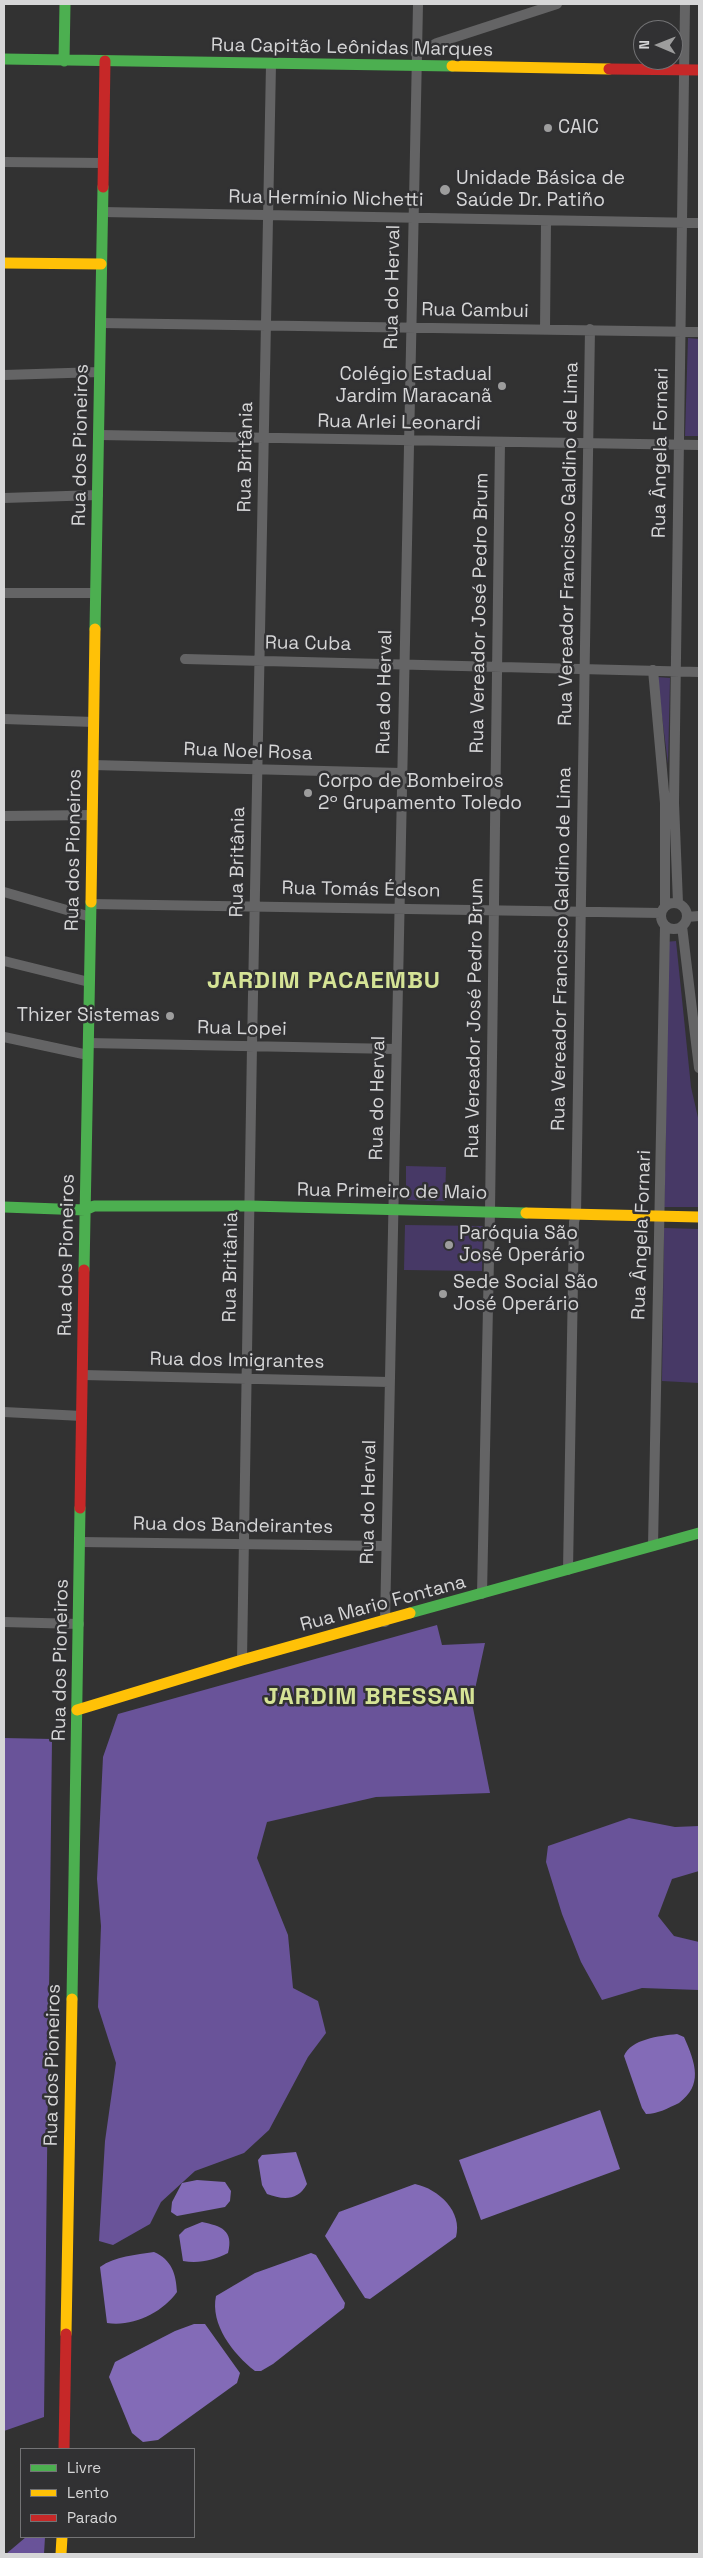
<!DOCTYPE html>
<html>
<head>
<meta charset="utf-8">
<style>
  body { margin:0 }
  #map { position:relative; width:703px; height:2558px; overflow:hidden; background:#323232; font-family:"Space Grotesk",sans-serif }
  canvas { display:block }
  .frame { position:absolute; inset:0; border:5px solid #d6d6d7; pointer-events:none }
  .legend { position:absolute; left:20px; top:2448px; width:175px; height:90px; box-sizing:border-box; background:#313133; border:1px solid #737375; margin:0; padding:6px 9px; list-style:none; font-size:15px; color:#d6d6d7 }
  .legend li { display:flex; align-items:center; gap:10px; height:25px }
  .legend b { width:25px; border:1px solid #737375 }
  .north { position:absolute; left:633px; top:20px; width:50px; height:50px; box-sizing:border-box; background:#313133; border:1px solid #737375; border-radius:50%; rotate:271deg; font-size:14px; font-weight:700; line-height:20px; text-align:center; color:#d6d6d7 }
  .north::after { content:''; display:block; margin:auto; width:18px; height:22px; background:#9d9d9d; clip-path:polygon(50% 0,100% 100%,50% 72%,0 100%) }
</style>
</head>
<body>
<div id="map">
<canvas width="703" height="2558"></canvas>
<div class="frame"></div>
<ul class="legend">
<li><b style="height:6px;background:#4caf50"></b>Livre</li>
<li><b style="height:6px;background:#ffc107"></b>Lento</li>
<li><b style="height:6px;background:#c62828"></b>Parado</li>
</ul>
<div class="north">N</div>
</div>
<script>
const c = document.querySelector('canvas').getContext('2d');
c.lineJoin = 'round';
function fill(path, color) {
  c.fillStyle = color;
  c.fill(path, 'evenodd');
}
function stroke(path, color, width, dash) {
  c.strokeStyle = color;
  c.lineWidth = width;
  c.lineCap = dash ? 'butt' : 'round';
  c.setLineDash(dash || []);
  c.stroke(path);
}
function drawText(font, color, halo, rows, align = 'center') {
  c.font = font + ' "Space Grotesk",sans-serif';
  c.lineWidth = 5;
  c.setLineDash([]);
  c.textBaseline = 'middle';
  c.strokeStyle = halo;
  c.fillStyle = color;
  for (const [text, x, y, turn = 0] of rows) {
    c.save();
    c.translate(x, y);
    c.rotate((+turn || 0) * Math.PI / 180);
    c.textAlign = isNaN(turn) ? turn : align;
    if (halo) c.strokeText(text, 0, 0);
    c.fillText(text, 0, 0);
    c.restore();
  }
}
const green = new Path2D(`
  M688,338L699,339V436H685Z
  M657,677L670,678L668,764Z
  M676,941L691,1087L699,1122V1207H664L666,1142L663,1086L665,942Z
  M406,1166L446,1167L445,1201L406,1200Z
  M405,1225L483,1226L482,1271L404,1270Z
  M664,1228L699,1229V1383L662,1381Z`);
const forest = new Path2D(`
  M437,1625L442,1645L485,1643L472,1703L490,1793L376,1797L267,1822L257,1858L288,1935L293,1988L318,2001L326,2033L308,2057L269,2130L244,2153L195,2171L161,2202L150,2224L113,2245L99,2241L105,2141L116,2063L98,2007L101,1926L97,1879L103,1757L118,1714Z
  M4,1738L52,1739L44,2417L4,2431Z
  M629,1818L675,1827L699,1826V1871L672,1879L658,1916L674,1936L699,1942V1990L642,1988L602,2000L581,1962L562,1914L546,1862L548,1846Z
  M26,2537H45L44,2554H6Z`);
const water = new Path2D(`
  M677,2034L684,2037C696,2064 703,2085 679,2103C668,2108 658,2114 646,2114L642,2108L624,2056C631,2039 659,2036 677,2034Z
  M600,2110L620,2169L481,2220L459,2160Z
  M296,2152L307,2184C298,2201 283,2200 267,2194L262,2185L258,2160L262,2155Z
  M197,2180L225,2182L231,2191L230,2201L225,2207L177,2216L171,2212L172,2202L182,2183Z
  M415,2184C439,2189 463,2212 456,2237L370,2299L365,2298L325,2236L339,2212Z
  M202,2222C221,2226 234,2230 228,2253C214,2260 199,2264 183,2261L179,2235L185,2229Z
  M154,2252C172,2260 176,2274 177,2292C162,2313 133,2327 107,2323L100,2267C115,2256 136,2255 154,2252Z
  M311,2253L316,2255L345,2303L344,2308L273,2364L261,2371H255C233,2354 210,2324 216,2296L255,2273Z
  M194,2324H205L240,2373L237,2383L158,2440L143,2442L132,2433L109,2377L115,2362L175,2331Z`);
const street = new Path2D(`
  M416,54L437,43L557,4
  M4,162L103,163
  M102,212L699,223
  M100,323L699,332
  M545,329L546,222
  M4,375L100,372
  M99,435L699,445
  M4,498L98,495
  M4,593H96
  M185,659L699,672
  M653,670L665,803V906
  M4,719L94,722
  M93,765L401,773
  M4,816L92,815
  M4,892L91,917
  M661 916a13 13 0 1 1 26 0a13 13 0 1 1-26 0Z
  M678,903L674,803L685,4
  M91,904L661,913
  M687,917L699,916
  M682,926L699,1068
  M4,961L89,982
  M4,1037L88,1055
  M88,1043L396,1049
  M83,1375L389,1382
  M4,1412L82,1416
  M80,1542L386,1546
  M653,1546L665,926
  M568,1570L574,1222L576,1214L590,329
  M482,1594L490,1211L500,442
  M4,1622L79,1624
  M385,1622L418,4
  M242,1660L252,1046L271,64`);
const fast = new Path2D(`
  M4,59L452,66
  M64,61L65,4
  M95,629L103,187
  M4,1207L85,1210L94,1206H250L526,1213
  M84,1270L91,902
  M410,1613L699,1533
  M72,1999L80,1508`);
const slow = new Path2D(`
  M452,66L609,69
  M4,263L101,264
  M91,902L95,629
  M526,1213L699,1217
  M77,1710L242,1660L410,1613
  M66,2334L72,1999
  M61,2554L62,2537`);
const jam = new Path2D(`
  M609,69L699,70
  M103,187L105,61
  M80,1508L84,1270
  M64,2449L66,2334`);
const markers = [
  [548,128,5,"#9d9d9d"],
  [445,190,6,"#9d9d9d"],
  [502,386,5,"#9d9d9d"],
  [308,793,5,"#9d9d9d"],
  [170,1016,5,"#9d9d9d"],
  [449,1245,5,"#9d9d9d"],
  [443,1294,5,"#9d9d9d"]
];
const streetNames = [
  ["Rua Capitão Leônidas Marques",352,48,1],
  ["Rua Hermínio Nichetti",326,199,1],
  ["Rua do Herval",393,287,-89],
  ["Rua Cambui",475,311,1],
  ["Rua Arlei Leonardi",399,423,1],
  ["Rua dos Pioneiros",81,445,-89],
  ["Rua Ângela Fornari",661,453,-89],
  ["Rua Britânia",246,457,-89],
  ["Rua Vereador Francisco Galdino de Lima",569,544,-89],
  ["Rua Vereador José Pedro Brum",480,613,-89],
  ["Rua Cuba",308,644,1],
  ["Rua do Herval",385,692,-89],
  ["Rua Noel Rosa",248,752,2],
  ["Rua dos Pioneiros",74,850,-89],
  ["Rua Britânia",238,862,-89],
  ["Rua Tomás Édson",361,890,1],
  ["Rua Vereador Francisco Galdino de Lima",562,949,-89],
  ["Rua Vereador José Pedro Brum",475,1018,-89],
  ["Rua Lopei",242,1029,1],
  ["Rua do Herval",378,1098,-89],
  ["Rua Primeiro de Maio",392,1192,1],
  ["Rua Ângela Fornari",642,1235,-88],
  ["Rua dos Pioneiros",67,1255,-89],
  ["Rua Britânia",231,1267,-89],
  ["Rua dos Imigrantes",237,1361,1],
  ["Rua do Herval",369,1502,-89],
  ["Rua dos Bandeirantes",233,1526,1],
  ["Rua Mario Fontana",383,1604,-15],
  ["Rua dos Pioneiros",61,1660,-89],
  ["Rua dos Pioneiros",53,2065,-89]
];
const poiNames = [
  ["CAIC",558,128],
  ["Unidade Básica de",456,179],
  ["Saúde Dr. Patiño",456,201],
  ["Colégio Estadual",492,375,"right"],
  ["Jardim Maracanã",492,397,"right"],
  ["Corpo de Bombeiros",318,782],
  ["2º Grupamento Toledo",318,804],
  ["Thizer Sistemas",160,1016,"right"],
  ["Paróquia São",459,1234],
  ["José Operário",459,1256],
  ["Sede Social São",453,1283],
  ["José Operário",453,1305]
];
const districtNames = [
  ["JARDIM PACAEMBU",324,981],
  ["JARDIM BRESSAN",370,1697]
];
fill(green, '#473966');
fill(forest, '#695399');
fill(water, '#836bb7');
stroke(street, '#646465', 10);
stroke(fast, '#4caf50', 11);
stroke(slow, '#ffc107', 11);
stroke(jam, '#c62828', 11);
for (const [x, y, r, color] of markers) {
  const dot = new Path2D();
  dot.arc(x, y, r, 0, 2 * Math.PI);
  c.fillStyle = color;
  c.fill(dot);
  stroke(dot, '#313133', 2);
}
drawText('19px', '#d6d6d7', '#313133', streetNames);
drawText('19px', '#d6d6d7', '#313133', poiNames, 'left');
c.letterSpacing = '1px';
drawText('bold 24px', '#d5e396', '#313133', districtNames);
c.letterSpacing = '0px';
</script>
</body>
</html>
